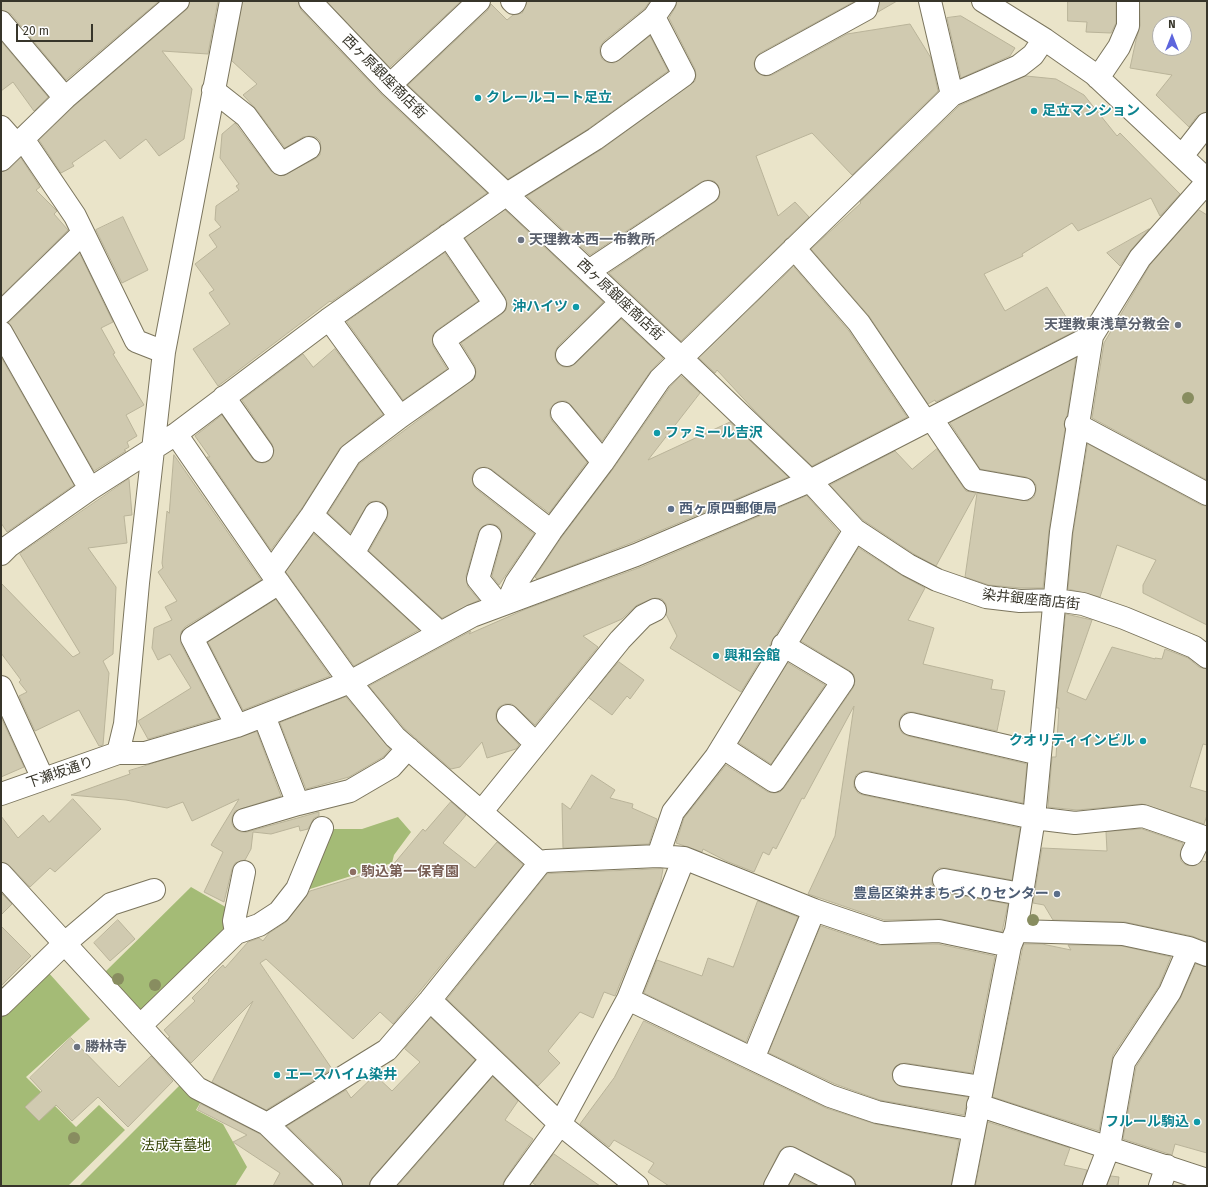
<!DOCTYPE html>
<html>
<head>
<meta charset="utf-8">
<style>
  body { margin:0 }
  #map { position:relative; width:1208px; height:1187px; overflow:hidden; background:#eae4c9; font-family:"Fira Sans",sans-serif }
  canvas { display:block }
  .frame { position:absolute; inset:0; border:2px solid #37352a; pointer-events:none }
  .north { position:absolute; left:1152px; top:16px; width:40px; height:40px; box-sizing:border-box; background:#fff; border:1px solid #afaeaa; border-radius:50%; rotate:0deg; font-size:11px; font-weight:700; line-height:16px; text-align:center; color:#37352a }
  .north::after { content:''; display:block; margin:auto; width:14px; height:18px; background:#5d65dd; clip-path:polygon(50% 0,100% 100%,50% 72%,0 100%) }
  .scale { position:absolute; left:16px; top:24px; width:77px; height:18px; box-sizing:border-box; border:2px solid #37352a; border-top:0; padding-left:5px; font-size:12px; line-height:14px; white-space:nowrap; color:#37352a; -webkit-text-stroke:3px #fff; paint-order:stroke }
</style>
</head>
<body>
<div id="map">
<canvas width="1208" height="1187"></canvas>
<div class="frame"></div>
<div class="north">N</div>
<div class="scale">20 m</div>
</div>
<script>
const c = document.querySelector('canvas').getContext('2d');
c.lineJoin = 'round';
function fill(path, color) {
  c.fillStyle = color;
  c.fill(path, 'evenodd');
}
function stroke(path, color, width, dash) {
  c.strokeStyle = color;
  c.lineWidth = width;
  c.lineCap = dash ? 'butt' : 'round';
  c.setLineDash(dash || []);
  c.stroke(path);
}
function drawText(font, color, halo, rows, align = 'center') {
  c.font = font + ' "Fira Sans","Noto Sans JP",sans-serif';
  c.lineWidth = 3;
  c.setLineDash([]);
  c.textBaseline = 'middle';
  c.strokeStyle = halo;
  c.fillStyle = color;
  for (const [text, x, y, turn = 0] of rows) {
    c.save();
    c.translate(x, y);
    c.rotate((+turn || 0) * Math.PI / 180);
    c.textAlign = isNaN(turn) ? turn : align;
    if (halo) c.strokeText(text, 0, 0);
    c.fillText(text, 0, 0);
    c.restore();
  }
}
const green = new Path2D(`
  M398,817L411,832L394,855L392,863L307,890L327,829H362Z
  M191,887L229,909L226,933L142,1014L104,973Z
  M48,972L90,1019L26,1077L76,1127L99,1105L125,1130L68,1186H1V1018Z
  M184,1081L203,1098L196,1110L223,1124L247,1167L235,1186H79Z`);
const building = new Path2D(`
  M1,1H159L66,80L11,14L1,10Z
  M190,1H218L208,54L162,51L192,89L184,139L159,156L146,139L120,159L105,140L72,163L74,166L61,173L39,140L73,107L186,10Z
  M243,1H298L301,10L381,94L487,193L331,302L330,301L218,386L193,349L230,324L209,293L214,290L195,264L217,247L209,235L221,227L215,220L216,206L239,190L236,186L239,184L220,158L222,134L235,123L271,171L281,176L315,159L320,155L321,148L320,141L316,137L309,136L303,137L285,148L256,109L243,95L257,84L232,61Z
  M327,1H461L390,67Z
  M527,1H650L645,8L604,41L600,47V53L602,59L607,62L614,63L650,36L668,71L588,129L508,179L408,85L488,10L491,4L507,20L513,15L522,13Z
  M677,1H855L760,53L756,57L754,63L755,70L759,74L765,76L772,75L847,34L910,24L931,58L938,91L852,175L812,133L756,156L778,216L795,202L809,217L681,341L609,273L715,202L719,198L720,192L718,185L714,181L708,180L701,182L590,255L527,196L602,149L695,81L696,75L695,69L669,18L675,8Z
  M880,1H897L878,12Z
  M1068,1H1116V23L1111,33L1086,32L1087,22L1068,21Z
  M1140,1H1207V112L1197,116L1189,127L1156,95L1172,75L1130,68L1136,40L1140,26ZM1160,24H1184V48H1160Z
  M961,16L1015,48L1010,56L961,78L947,18Z
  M1,41L48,97L34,111L13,82L1,91Z
  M1026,76L1056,79L1084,95L1117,136L1120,133L1180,194L1160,216L1151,198L1078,231L1072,223L1022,254L1023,256L984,274L1005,311L1047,287L1075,331L936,402L935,400L928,404L869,316L811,249L861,203L860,202L959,106Z
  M21,158L40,187L36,190L57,211L54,214L68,230L1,296V172L9,169Z
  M505,210L603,302L558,346L555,352V358L558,364L564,367H570L575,364L621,319L663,358L650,372L602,441L571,405L566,401H560L554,404L550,409V416L552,421L587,462L549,513L491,469L485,467L479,468L474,471L472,478L473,484L476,489L534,534L499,585L492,576L502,539V533L499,527L493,524H487L482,527L478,533L466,576L468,587L479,600L442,618L369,551L387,519L388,513L387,507L382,502L376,501L369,502L350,533L328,513L359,464L475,378L476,372L475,366L461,343L502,314L506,310L507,303L505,297L465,238Z
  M1199,210L1207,215V480L1092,418L1104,343L1150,265Z
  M123,217L148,270L122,283L96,230Z
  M1149,229L1131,250L1120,266L1107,253Z
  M445,253L478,301L437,330L433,335V346L447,369L403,400L347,322Z
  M80,254L113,322L101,328L115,353L113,354L144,405L126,415L137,436L127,442L129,447L124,450L126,451L94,471L9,323Z
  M794,267L849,331L907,417L812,466L754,410L717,370L715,373L699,358Z
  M335,349L383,414L340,448L302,508L271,550L207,457H210L195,436L222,415L252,458L257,462L263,463L269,461L273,456L274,450L272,444L242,400L303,354L313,367Z
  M1,357L74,485L7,532L1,523Z
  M1076,358L1067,416L1064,424L1065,429L1049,530L1043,588H1021L989,585L965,577L977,493L1028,501L1034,497L1036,491V485L1032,480L1026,477L980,469L950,423Z
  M681,376L700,393L648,460L730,422L788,477L631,543L537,579L535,577L561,538L613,469L670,387Z
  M1088,444L1201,505L1207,506V625L1143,593V585L1156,560L1117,545L1100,597L1068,589L1073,534Z
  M937,449L963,487L966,491L976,493L936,566L914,554L863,520L830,485L895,451L912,469Z
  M174,455L261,580L185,627L181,632V644L219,718L148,739L138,721L191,688L170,654L158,660L152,648L154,628L172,620L165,607L177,601L158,572L163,568L162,563L167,511L169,513Z
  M129,479L132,515L124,516L127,543L88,548L116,587L113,654L103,661L109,673L103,745L99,746L79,710L35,731L19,696L27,692L19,682L21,680L1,653V583L73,657L80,653L20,554Z
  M807,496L839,532L741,692L670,648L677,636L666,614V604L662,599L655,598L637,605L622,619L583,636L598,647L535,725L512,704H505L499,707L496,713V720L519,745L516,749L487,758L482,742L460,767L451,769L404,728L369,686L471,631L469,634L526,609L641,567Z
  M314,534L419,630L354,666L286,572Z
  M859,548L901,575L925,588L908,620L934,628L923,664L993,680L991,689L1005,691L997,731L913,712H907L902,715L899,721V727L902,733L908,736L1027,764L1023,803L869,771H862L856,775L854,781V787L858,793L863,795L1020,828L1012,880L946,868H939L935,872L932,878V885L936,889L941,892L1008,904L1002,932L941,919L884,920L808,894L835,836L854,706L804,799L802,798L776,849L773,847L769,855L763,852L754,872L726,861L703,849L702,852L676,843L684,818L726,765L768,792L774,793L780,792L784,788L853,688L855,681L854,675L850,671L801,641Z
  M276,600L330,676L243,710L208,642Z
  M1066,614L1092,620L1067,692L1086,700L1112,647L1155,659V658L1162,659L1165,649L1188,658L1199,667L1207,669V745L1203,744L1190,787L1207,792V815L1204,824L1142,804L1077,810L1048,807L1052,757H1056L1059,708H1057Z
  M619,662L644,680L630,699L627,696L612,715L589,698Z
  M788,663L825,685L771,764L739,743Z
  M346,697L390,749L383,757L349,777L306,789L280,723Z
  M1,717L24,767L1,777Z
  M257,732L281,796L235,811L232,817V824L235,829L241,832H247L319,812V816L314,818L308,829L300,831L299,826L271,834L253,832L251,849L245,860L235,863L232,869L224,902L204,892L223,852L211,845L239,799L192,821L183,802L167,808L126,800L71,795L130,774L129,771Z
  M592,775L615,790L610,798L633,804L632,808L657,819L649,844L563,848L562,803L570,809Z
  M73,799L101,829L55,872L50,868L30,887L10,866L1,862V816L18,838L43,815L49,822Z
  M451,802L466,815L443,843L475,868L497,842L523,865L393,1024L380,1012L353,1039L266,959L260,963L332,1069L266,1110L212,1082L253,1001L191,1063L168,1038L170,1037L164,1030L195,1001L192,998L209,981L208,980L223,965L225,968L248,942L259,938L263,941L269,933L286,922L310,891L392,866L423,829L425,831Z
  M1142,829L1183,843L1180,855L1181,861L1186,865L1193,866L1202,861L1207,862V942L1192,936L1125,922L1053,920L1044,905L1033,903L1042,848L1107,851L1106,832Z
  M663,869L660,885L615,996L604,992L593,1018L580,1012L548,1051L560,1063L538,1086L447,999L547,874Z
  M1,893L12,904L1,915Z
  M758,901L798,917L746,1042L644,993L657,960L702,976L708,958L733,967Z
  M118,920L135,939L110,961L94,943Z
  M1,926L31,956L1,986Z
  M821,926L878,945L938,944L995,956L972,1073L906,1063L899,1064L895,1067L892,1073L893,1080L896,1084L902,1087L968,1097L964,1115L880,1100L835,1084L769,1053Z
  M1024,944H1042L1071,950L1068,945L1122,946L1171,957L1159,986L1113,1055L1099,1131L993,1097Z
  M1196,964L1207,967V1153L1175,1144L1172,1155L1123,1139L1136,1067L1180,999Z
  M431,1018L475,1060L372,1178L369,1186H343L340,1177L287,1126L346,1090L351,1098L375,1075L392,1091L420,1062L405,1049Z
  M644,1021L826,1108L875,1124L959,1140L951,1186H856L855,1180L850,1175L790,1146L784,1147L779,1152L763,1186H669L648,1172L654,1163L614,1140L609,1147L580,1124L614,1078Z
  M71,1038L119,1087L151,1056L173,1081L128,1127L98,1097L72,1121L56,1105L39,1121L25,1107L42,1091L30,1078Z
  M493,1077L518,1101L505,1120L533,1139L505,1179L502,1186H398Z
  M201,1104L260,1134L313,1186H273L280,1173L233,1142L247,1135L198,1110Z
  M988,1122L1070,1148L1064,1165L1087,1170L1082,1186H976Z
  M554,1154L600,1186H537L533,1183Z
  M795,1175L817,1186H789Z
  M1111,1176L1119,1177L1118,1186H1107Z`);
const minor = new Path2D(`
  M310,1L390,85L681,358L810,481L855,530L908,565L937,580L986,597L1020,601L1056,600L1083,604L1124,618L1194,647L1207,657
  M512,1L514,3L515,1
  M930,1L952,95
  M983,1L1044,39L1094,74L1207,180
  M1,22L65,98
  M612,51L654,17
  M766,64L866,9L868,1
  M1098,78L1119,47L1128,26V1
  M390,85L479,1
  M213,90L246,116L281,164L309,148
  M1,127L17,145
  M23,139L75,216L136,341L164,352
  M1182,156L1207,124
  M1,160L65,98L178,1
  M794,248L859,323L925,421
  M589,271L708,192
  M1,313L83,233
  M329,319L400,417
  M1,332L90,489
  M567,355L621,302
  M224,397L262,451
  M562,413L603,462
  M931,418L973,480L1024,489
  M1076,424L1207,494
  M176,434L271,572L350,682L395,737L540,863
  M484,479L551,531
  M312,515L439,632
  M490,536L478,579L499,605
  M354,552L376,513
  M1,554L9,546L90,489L176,434L329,319L507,194L595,139L684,75L654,17L665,1
  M271,572L312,515L350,455L400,417L464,372L444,340L495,304L448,235
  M508,601L516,583L551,531L603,462L660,379L952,95L1019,66L1033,55L1044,39
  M1,687L43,779
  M264,716L298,804L350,791L391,767L408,748
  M508,716L536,744
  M911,724L1040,754
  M237,726L192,638L279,583
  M722,747L774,781L843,681L783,645
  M118,753L125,724L138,583L164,352L231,1
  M866,783L1034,818L1075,823L1143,816L1201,836L1192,854
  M1,794L118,753H145L237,726L350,682L472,616L636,555L810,481L1092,336
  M482,811L620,640L643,616L655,610
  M244,820L298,804
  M658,856L673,812L716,757L855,530
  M1,874L197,1088L267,1124L331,1186
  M944,880L1021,894
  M1016,931L1123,934L1189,948L1207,955
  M236,933L234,921L244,872
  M628,999L753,1059L814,910
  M430,1000L560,1124L628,999L684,858
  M1,1005L64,944L111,904L154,890
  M140,1026L236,933L259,925L279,912L297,889L322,828
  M753,1059L830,1096L877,1112L974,1130
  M904,1075L982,1087
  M978,1105L1207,1180
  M267,1124L387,1050L430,1000L540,863L546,861L658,856L684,858L814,910L882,933L939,931L1010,946
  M381,1186L492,1059
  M515,1186L560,1124L637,1186
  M775,1186L790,1158L844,1186
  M963,1186L1010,946L1016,931L1034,818L1061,532L1092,336L1140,258L1207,182
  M1094,1186L1109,1147L1124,1062L1170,992L1189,948
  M1160,1186L1167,1166`);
const trees = [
  [1188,398],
  [1033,920],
  [118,979],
  [155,985],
  [74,1138]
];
const markers = [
  [478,98,4,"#0f9aa8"],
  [1034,111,4,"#0f9aa8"],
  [521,240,4,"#6b7280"],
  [576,307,4,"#0f9aa8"],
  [1178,325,4,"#6b7280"],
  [657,433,4,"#0f9aa8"],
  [671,509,4,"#5c6f8a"],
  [716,656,4,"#0f9aa8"],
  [1143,741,4,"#0f9aa8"],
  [353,872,4,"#8d6e63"],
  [1057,894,4,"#5c6f8a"],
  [77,1047,4,"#6b7280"],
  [277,1075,4,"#0f9aa8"],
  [1197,1122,4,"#0f9aa8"]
];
const streetNames = [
  ["西ヶ原銀座商店街",384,77,45],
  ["西ヶ原銀座商店街",620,300,43],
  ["染井銀座商店街",1031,600,6],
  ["下瀬坂通り",60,773,-19]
];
const cultureNames = [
  ["クレールコート足立",486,98],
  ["足立マンション",1042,111],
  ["沖ハイツ",568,307,"right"],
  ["ファミール吉沢",665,433],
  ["興和会館",724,656],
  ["クオリティインビル",1135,741,"right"],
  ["エースハイム染井",285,1075],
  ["フルール駒込",1189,1122,"right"]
];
const worshipNames = [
  ["天理教本西一布教所",529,240],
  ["天理教東浅草分教会",1170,325,"right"],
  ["勝林寺",85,1047]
];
const serviceNames = [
  ["西ヶ原四郵便局",679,509],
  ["豊島区染井まちづくりセンター",1049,894,"right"]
];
const educationNames = [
  ["駒込第一保育園",361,872]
];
const parkNames = [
  ["法成寺墓地",176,1146]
];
fill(green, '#a4bb76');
fill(building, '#d0cab0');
stroke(building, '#b9b399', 1);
stroke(minor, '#7b755d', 24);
stroke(minor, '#fff', 22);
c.fillStyle = '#888d60';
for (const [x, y] of trees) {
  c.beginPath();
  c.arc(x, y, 6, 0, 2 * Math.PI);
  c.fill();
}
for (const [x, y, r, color] of markers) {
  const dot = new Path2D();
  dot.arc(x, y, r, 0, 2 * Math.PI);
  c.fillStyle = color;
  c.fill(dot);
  stroke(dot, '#fff', 1.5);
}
drawText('14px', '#37352a', '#fff', streetNames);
drawText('bold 14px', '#0d838f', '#fff', cultureNames, 'left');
drawText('bold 14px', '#5b616d', '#fff', worshipNames, 'left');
drawText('bold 14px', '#4e5e75', '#fff', serviceNames, 'left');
drawText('bold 14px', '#785e54', '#fff', educationNames, 'left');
drawText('14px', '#37460a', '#fff', parkNames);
</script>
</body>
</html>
